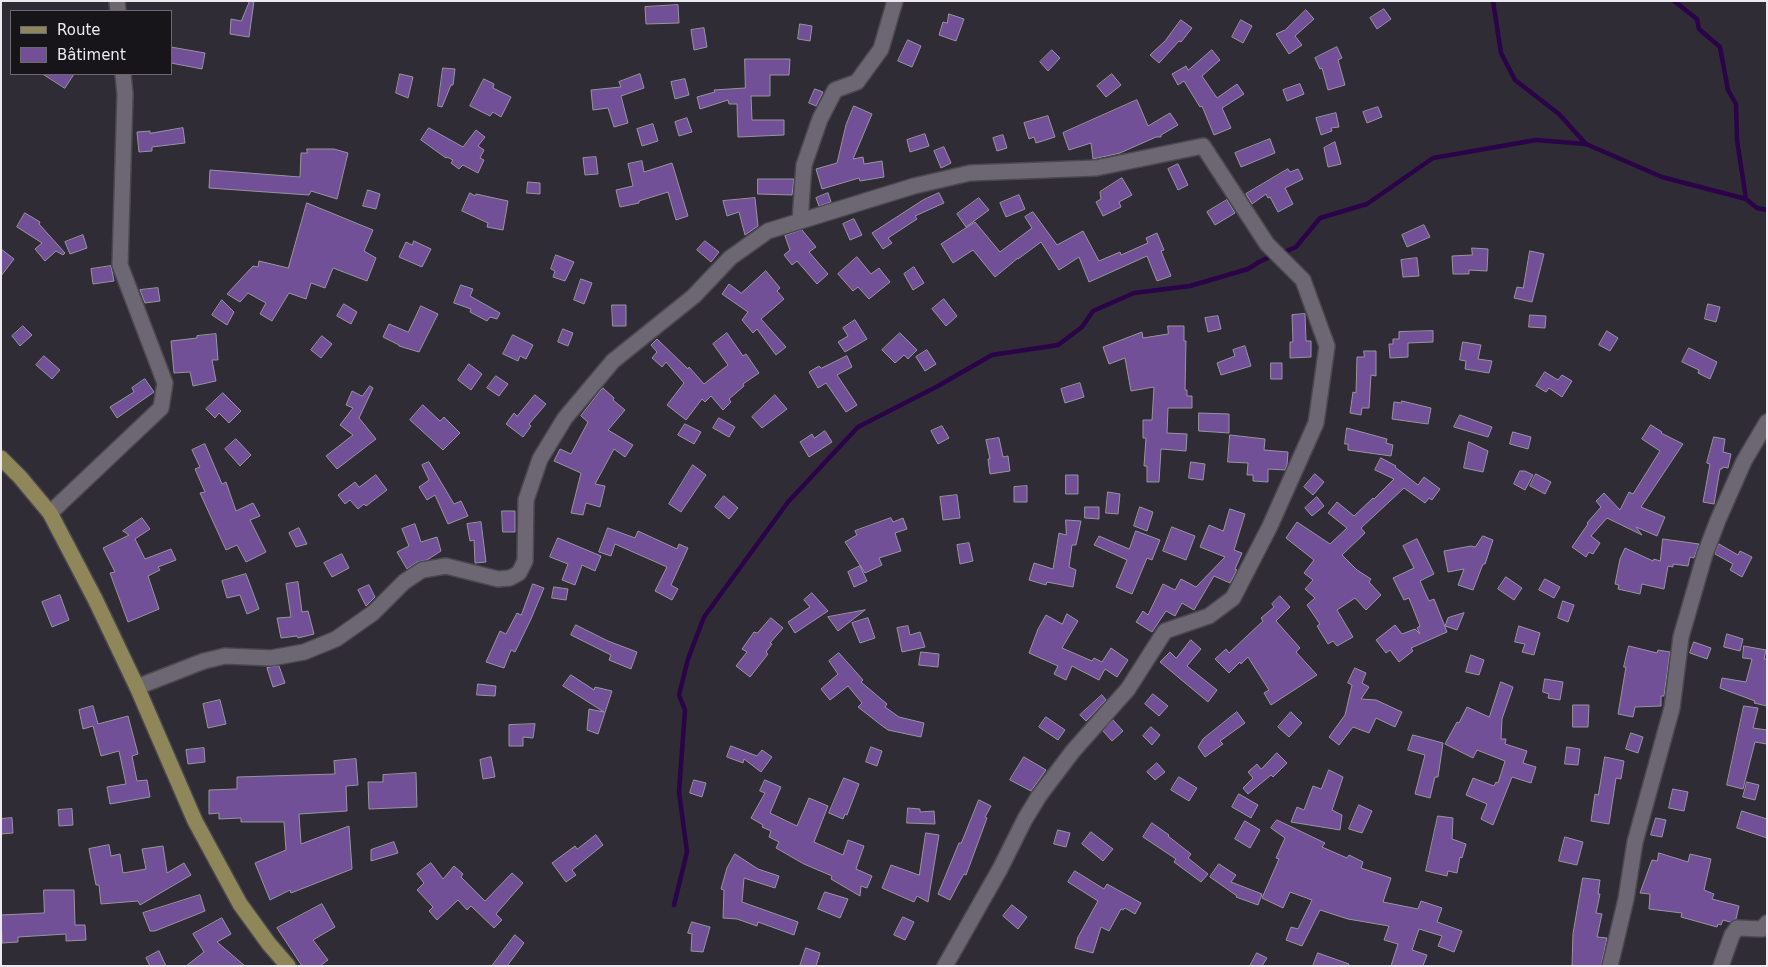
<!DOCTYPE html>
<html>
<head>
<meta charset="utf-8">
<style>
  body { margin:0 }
  #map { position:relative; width:1768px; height:967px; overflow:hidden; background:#302c35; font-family:"DejaVu Sans",sans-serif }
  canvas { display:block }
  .frame { position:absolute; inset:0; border:2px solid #ece9ef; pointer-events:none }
  .legend { position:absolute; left:10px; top:10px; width:162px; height:65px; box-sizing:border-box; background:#17151a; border:1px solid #6c6a6f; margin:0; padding:6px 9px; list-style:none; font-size:15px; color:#ece9ef }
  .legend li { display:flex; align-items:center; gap:10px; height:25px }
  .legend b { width:25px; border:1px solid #6c6a6f }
</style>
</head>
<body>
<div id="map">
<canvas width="1768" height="967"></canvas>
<div class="frame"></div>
<ul class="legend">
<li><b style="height:6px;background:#8f8759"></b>Route</li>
<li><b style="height:14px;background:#725097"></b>Bâtiment</li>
</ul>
</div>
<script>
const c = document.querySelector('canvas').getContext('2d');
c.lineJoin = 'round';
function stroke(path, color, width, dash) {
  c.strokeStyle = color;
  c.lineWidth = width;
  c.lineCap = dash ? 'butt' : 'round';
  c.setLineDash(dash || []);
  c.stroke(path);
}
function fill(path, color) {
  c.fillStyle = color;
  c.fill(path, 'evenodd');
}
const stream = new Path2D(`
  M1493,1L1501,53L1515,80L1559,114L1586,144L1662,177L1746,199L1757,208L1767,210
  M1674,1L1697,19L1699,29L1720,47L1728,90L1736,104L1737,140L1746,199
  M1282,253L1296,247L1320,218L1367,204L1433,158L1536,140L1586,144
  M674,905L687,852L679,792L685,710L679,695L688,659L704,617L788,502L858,427L938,386L992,355L1058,345L1082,327L1093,311L1134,293L1190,286L1248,269L1259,262L1274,255`);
const building = new Path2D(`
  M250,1H254L249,37L230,34L231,19L241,21Z
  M678,5L679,23L646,24L645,7Z
  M1384,9L1391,19L1377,29L1370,18Z
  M1306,10L1314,19L1295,36L1302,45L1289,54L1276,34L1285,30Z
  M949,14L964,19L956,41L939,35L943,22L947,23Z
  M1181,20L1192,28L1181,42L1179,41L1159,63L1150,55L1165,41Z
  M1241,20L1252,26L1243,43L1232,37Z
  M800,24L812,26L810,41L798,39Z
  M704,28L707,47L694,50L691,30Z
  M908,40L921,46L912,67L898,61Z
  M171,47L205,53L202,69L171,63Z
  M1337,47L1342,58L1338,60L1345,85L1328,90L1322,68L1320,69L1315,58Z
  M1052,50L1060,58L1048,71L1040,62Z
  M1212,50L1220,60L1202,76L1217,98L1237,84L1244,94L1222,108L1231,128L1214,135L1202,106L1200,107L1184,81L1178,85L1172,74L1186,66L1188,70Z
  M745,59H790L789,75H770V96H751L752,120H784V135L738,137L737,104H729L728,100L700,109L697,97L715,92L714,90L745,88Z
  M443,68L455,69L453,85H451L442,107L438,106Z
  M43,74H74L65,88Z
  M400,74L413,77L408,98L396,93Z
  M640,74L644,88L621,96L628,123L614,127L608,108L593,110L591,90L621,87L619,82Z
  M1112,74L1121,85L1106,97L1097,86Z
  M484,79L494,84L493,88L511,97L501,117L493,112L490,116L470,106Z
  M685,79L689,95L675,99L671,82Z
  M1300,84L1304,94L1287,101L1283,90Z
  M815,89L823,92L816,106L809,103Z
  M1137,100L1148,126L1170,113L1178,125L1161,135V137H1156L1120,153L1093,159L1091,143L1069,150L1063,133Z
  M854,106L872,114L853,159L863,157L864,164L882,161L884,177L860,181L859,178L822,189L816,169L837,163L846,125Z
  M1378,107L1382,117L1367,123L1363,112Z
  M1336,113L1339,127L1331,128L1332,131L1321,135L1316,118Z
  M1048,116L1055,137L1036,143L1034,137L1029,139L1024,123Z
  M687,118L692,132L679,136L675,122Z
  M653,124L658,141L642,146L637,129Z
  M183,128L185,143L152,147V151L139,152L137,132L150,131V133Z
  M429,128L463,147L476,130L485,137L478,146L484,150L480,158L484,160L478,173L463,165L459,169L451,163L453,160L447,157L446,158L421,140Z
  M925,134L929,146L910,152L907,140Z
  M1003,135L1007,148L997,151L993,138Z
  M1270,139L1275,153L1241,167L1235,153Z
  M1335,142L1341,164L1328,167L1324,148Z
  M944,147L951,163L941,168L934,151Z
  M307,149H334L348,153L337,199L311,191L309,195L209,188L210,170L300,177L301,153H307Z
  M596,157L598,174L585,175L583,158Z
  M642,161L644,172L672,163L688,216L676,220L668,192L639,201V203L620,207L616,190L633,186L628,164Z
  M1178,164L1188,185L1178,190L1168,169Z
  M1288,169L1290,172L1298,169L1303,179L1285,188L1293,204L1278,212L1270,197L1268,198L1266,194L1252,204L1246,194Z
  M1122,178L1132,195L1119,202L1121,207L1103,216L1096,202L1101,199L1100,192Z
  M758,179H794L792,195L758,194Z
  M528,182L540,183V194L527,193Z
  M368,190L380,194L376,209L363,206Z
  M470,193L475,196L476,194L508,201L503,230L487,227L488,223L462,211Z
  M828,193L831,202L819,206L816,198Z
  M939,193L944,203L915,216L917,219L888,238L892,243L883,249L872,233L923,200Z
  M1019,195L1025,209L1006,217L1000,203Z
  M755,198L758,226L745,235L739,212L727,216L723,201Z
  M979,198L989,210L966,227L957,214Z
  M1227,200L1235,213L1215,225L1207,212Z
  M307,203L373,230L364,251L376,258L367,281L333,268L325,288L311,283L306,299L289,293L272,321L260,314L266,303L248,293L240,302L227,294L253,266L258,267L259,261L288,268Z
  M1033,212L1057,245L1083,231L1099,261L1120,252L1121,255L1148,243L1146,238L1157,233L1164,250L1161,251L1171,276L1157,281L1147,256L1089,282L1079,257L1059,270L1041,242L1018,259V258L995,277L973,250L953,263L941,244L975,222L1000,252L1032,228L1025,217Z
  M25,213L40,222L39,224L65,253L63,255L56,251L45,261L35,249L42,243L17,227Z
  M854,219L862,235L850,240L843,224Z
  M1424,225L1430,237L1407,247L1402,235Z
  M802,230L816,247L809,252L828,274L817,284L797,261L792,265L784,255L790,250L785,236Z
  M83,235L87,248L70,254L65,242Z
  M414,241L431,249L422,267L399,257L406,242L412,245Z
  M705,241L719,252L711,262L697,250Z
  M1472,248L1488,249L1487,271L1469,270V274H1453L1452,256L1472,255Z
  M1,249L14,259L1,276Z
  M1530,251L1544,254L1532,302L1514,298L1517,287L1523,288Z
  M556,255L574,262L565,281L553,277L555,271L551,269Z
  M857,257L871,274L879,268L890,282L869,299L858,287L853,291L838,274Z
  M1417,258L1419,276L1403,277L1401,260Z
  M111,266L114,281L93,284L91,269Z
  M914,267L924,283L913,290L904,274Z
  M766,271L780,288L777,291L784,299L761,319L786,347L776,355L757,329L753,333L742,320L748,312L722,294L729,284L741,293Z
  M581,279L592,283L584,304L574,300Z
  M461,285L473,289L470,296L500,313L497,319L490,317L487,321L470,312L471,309L454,303Z
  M158,288L160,301L145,303L140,290Z
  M944,299L957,316L946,326L932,309Z
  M222,300L234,312L227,325L212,315Z
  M344,304L357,312L351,324L337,316Z
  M1708,304L1720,307L1716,322L1705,319Z
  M612,305H626V326H613Z
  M421,306L438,314L419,352L399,346V345L383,337L389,324L408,332Z
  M1305,314L1306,341H1311V357L1290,358V342H1293L1292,315Z
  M1530,315L1546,316L1545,328L1529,327Z
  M1218,316L1221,329L1208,332L1205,318Z
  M855,320L867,339L845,352L838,342L848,336L843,328Z
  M23,326L32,335L20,346L12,336Z
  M1168,326H1184V341H1186L1185,390H1187V396H1192V408H1168L1167,433L1187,434L1186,451L1161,449L1159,482H1147V466H1144L1146,438H1143V420H1152L1154,387L1131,391L1125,358L1109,364L1103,347L1142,332L1143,338L1168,334Z
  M563,329L573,333L568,346L558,342Z
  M1433,331V342L1408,343V357L1390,358L1389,344H1393V339H1399V332Z
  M1607,331L1618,338L1610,351L1599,345Z
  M727,333L743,356L746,354L759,373L743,384L744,386L729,399L731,402L723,410L711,396L705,402L702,399L686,420L667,405L684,383L666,362L662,367L652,358L657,352L651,345L657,339L688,369L689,367L704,384L728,365L713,344Z
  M900,333L917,350L908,359L904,355L895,363L882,350Z
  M216,334L218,360H212L216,381L193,386L190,372L174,373L171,341L197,338V336Z
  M513,335L533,345L526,359L520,356L518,361L503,354Z
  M322,336L332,344L321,358L311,350Z
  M1463,342L1481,345L1478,359L1492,361L1489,373L1465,369L1466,361L1460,360Z
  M1245,346L1251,366L1221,375L1217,363L1235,356L1233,350Z
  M1689,348L1717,362L1710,379L1698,373L1699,370L1682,362Z
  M927,350L936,364L925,371L916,357Z
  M1364,351H1376V376L1371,375L1369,408H1362L1361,415L1350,413L1353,392L1356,393L1357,357H1364Z
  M44,356L60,370L52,379L36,365Z
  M847,356L852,367L837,375L857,405L846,412L826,383L818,388L809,372L819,366L821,368Z
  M1271,363H1282V379H1271Z
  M469,364L482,374L471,390L458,380Z
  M1545,372L1558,380L1562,375L1572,381L1562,397L1549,388L1546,392L1536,386Z
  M496,376L508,384L499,396L487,388Z
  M145,379L154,392L117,418L110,407L134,392L132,388Z
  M1080,383L1084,397L1065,403L1061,389Z
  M370,386L373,388L359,418L376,439L337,469L326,456L353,435L340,425L353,408L346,405L352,391L362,396Z
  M603,388L614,398L613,400L625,410L608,430L633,445L625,457L614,449L595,484L605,486L600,507L586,503L583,515L571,513L581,473L554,461L560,449L571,454L588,422L581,416Z
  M223,393L241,411L229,423L219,413L215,418L206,409Z
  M535,395L546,404L529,424L531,426L523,437L506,424L514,413L517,416Z
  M775,395L787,409L762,428L752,417Z
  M1402,401L1431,408L1428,424L1392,419L1394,402L1401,403Z
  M423,405L440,421L444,417L460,433L443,450L410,420Z
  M1199,413L1229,414V433L1199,431Z
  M1460,415L1492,427L1488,437L1454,427Z
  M719,418L735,427L729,437L713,428Z
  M685,424L701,432L694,444L678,435Z
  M1651,425L1662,432L1661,433L1683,444L1641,507L1665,517L1657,536L1636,527L1642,535L1607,518L1591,536L1600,543L1593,554L1589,552L1586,557L1572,547L1588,524L1587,523L1601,507L1596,501L1604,493L1620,510L1629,492L1633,494L1660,451L1642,439Z
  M942,426L949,438L938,444L931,431Z
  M1347,428L1387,439L1386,443L1393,445L1391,456L1348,450V444H1345Z
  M825,431L832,442L809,457L800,442L812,434L814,438Z
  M1513,432L1531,437L1528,449L1510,444Z
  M1230,435L1265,439L1264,450L1288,452L1287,465L1285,470L1268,469V482L1253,481V475H1247L1248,463L1228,462Z
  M1714,437L1725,439L1723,452L1731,454L1728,468L1723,467L1722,469H1720L1714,504L1703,502L1710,464L1707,463Z
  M999,438L1003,457L1008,456L1010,471L990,474L988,459H990L986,440Z
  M236,439L251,455L240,466L225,449Z
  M1469,442L1488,451L1483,472L1464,468Z
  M205,444L222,484L226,482L236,511L253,503L260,516L250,520L266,552L246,562L237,545L226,550L200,493L205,492L195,469L200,467L192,450Z
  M1381,458L1396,466L1395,467L1418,485L1424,477L1440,489L1432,500L1429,498L1425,503L1404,488L1361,528L1365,533L1342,555L1357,570L1371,579L1369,582L1381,595L1366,610L1355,598L1337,610L1353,637L1337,646L1333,641L1328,644L1317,626L1320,624L1307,605L1315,598L1305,589L1313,580L1304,573L1314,560L1286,538L1297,522L1330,544L1347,528L1328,513L1337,502L1354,516L1373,498L1374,499L1394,479L1375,470Z
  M429,462L454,504L461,501L468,516L448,524L435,495L427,500L419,487L429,480L422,465Z
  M1191,462L1205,464L1203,480L1189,478Z
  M693,465L706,475L681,512L669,504Z
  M1520,471H1525L1533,475L1525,490L1514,484Z
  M1315,474L1324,482L1313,495L1304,487Z
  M1536,474L1551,482L1545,494L1530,486Z
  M376,475L387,490L366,506L364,504L358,509L350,500L345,504L338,495L355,482L359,487Z
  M1066,475H1078V494H1066Z
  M1027,486V502H1014V487Z
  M1108,492L1120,494L1118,514L1106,513Z
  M957,495L960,518L943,520L940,497Z
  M724,496L738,508L729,519L715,507Z
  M1317,497L1324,506L1312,516L1305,508Z
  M1085,507H1099V519L1085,518Z
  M1140,507L1153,512L1147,531L1134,526Z
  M1230,509L1245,514L1234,550L1242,553L1235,569L1237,570L1230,583L1214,576L1194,610L1182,603L1175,616L1166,611L1152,632L1136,622L1143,611L1148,615L1163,584L1175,590L1181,579L1196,587L1225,557L1200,547L1209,525L1223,531Z
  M502,511H515V532H503Z
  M142,518L150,529L135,539L145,559L171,549L176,560L158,567L160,570L148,576L159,609L128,622L110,573L115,572L103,548L129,535L123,531Z
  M891,518L893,522L903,518L907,529L895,533L901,551L879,558L882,565L865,573L845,542L857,535L855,531Z
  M1066,520L1081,521L1076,545H1072L1069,567L1076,570L1073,587L1047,582L1046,585L1029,580L1034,563L1053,569L1059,533L1066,535Z
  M481,522L486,562L475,563L474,540L470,541L467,524Z
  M415,524L421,542L437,537L441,551L427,560L417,562L407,569L397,552L409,546L402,529Z
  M1172,527L1195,536L1186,560L1163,551Z
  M299,528L307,544L296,547L289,533Z
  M608,528L635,538L638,531L677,549L679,544L688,548L671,585L678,589L672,600L655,591L667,567L615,544L611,556L599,552Z
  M1136,531L1160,540L1152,560L1147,558L1132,594L1116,587L1127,560L1094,545L1099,536L1129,549Z
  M1483,536L1493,540L1485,564H1483L1473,590L1458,585L1464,569L1448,572L1444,551L1471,546L1475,547Z
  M558,538L601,556L595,571L582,565L575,585L562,580L568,564L550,557Z
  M1417,539L1434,574L1420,581L1429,601L1434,599L1447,632L1411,648L1413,651L1399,662L1390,650L1386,653L1376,640L1395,625L1402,634L1415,629L1420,634L1417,628L1420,626L1409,598L1404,600L1393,578L1414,568L1403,546Z
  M1663,539L1699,544L1694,558L1690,557L1688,566L1673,564V567L1668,566L1664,589L1642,584L1640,594L1618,589L1619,585L1615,584L1620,559L1625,548L1653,561L1654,559L1660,561Z
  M969,543L973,561L960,564L957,545Z
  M1719,544L1738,555L1740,551L1752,557L1742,577L1730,570L1733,564L1715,554Z
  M342,554L349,568L332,577L324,563Z
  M860,566L867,581L854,587L848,572Z
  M246,574L259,609L247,614L240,595L227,598L222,581Z
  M1506,577L1522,588L1514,600L1498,589Z
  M1545,579L1560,587L1554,598L1539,590Z
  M298,582L302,612L308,611L314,634L298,638L297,636L281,638L277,618L291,617L286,584Z
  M533,584L544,588L531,619L515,652L511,650L504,668L486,662L500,631L506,634L517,613L521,615Z
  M369,585L375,597L366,606L358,590Z
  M554,587L568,589L566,600L552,598Z
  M812,593L828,611L795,633L788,622L810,607L804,600Z
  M60,595L69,620L52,627L42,602Z
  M1280,596L1290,607L1276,621L1300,648L1296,652L1317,675L1271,705L1264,693L1269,690L1248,657L1241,664L1240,662L1229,673L1215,659L1226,649L1229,653L1263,621L1261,618L1274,607L1272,604Z
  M1563,601L1574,605L1568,622L1558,618Z
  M865,610L838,631L828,617Z
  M1464,613L1457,630L1445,626L1448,618Z
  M1067,614L1078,621L1062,648L1092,661L1094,658L1102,662L1111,648L1128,660L1117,677L1105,669L1099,680L1072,666L1066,680L1054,674L1058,666L1029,653L1038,629L1046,615L1062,624Z
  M771,618L783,628L770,643L772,644L766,652L768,654L750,677L736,666L747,652L742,649L754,632L757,633Z
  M868,618L875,638L860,643L852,623Z
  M576,625L608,641L637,652L631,669L609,660L611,655L571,635Z
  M908,626L910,635L920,632L925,647L902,652L897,628Z
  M1519,626L1540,633L1534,655L1522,652L1525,644L1515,642Z
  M1727,634L1743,639L1740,651L1724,647Z
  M1191,640L1201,649L1187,666L1217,690L1208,702L1160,662L1170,652L1176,658Z
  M1694,642L1711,648L1707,659L1690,653Z
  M1629,646L1657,653L1658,650L1670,652L1664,696H1661V706L1635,707L1633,717L1618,714L1626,667H1624Z
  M1744,646L1766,650L1764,659H1767V706L1754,703L1755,701L1720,688L1722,678L1746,682L1752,659L1743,658Z
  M921,652L939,654L938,667L919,665Z
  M839,653L863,680L861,682L887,704L885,707L899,717L924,723L921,737L888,730L881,725L858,707L862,703L848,686L830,700L821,689L838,674L829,661Z
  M1471,655L1484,660L1479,675L1466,672Z
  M279,666L285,683L273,687L267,668Z
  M1355,668L1366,673L1362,683L1369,687L1361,699L1376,700L1402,712L1395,727L1376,718L1369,733L1353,727L1339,745L1329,737L1345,715L1352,685L1348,683Z
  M571,675L594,690L595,687L612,691L598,734L587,730L589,709L604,712L563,686Z
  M1545,679L1563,682L1560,700L1548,698L1549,694L1543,692Z
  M1501,682L1513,687L1502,719L1501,739H1506L1505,744L1527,751L1523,763L1536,767L1531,783L1512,777L1493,825L1481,819L1487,804L1466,795L1473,778L1494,786L1496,782L1498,783L1505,761L1477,750L1473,758L1445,744L1457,722L1459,723L1467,707L1489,717Z
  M478,684L496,686L495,696L477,695Z
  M1153,694L1168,706L1159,716L1145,704Z
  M1102,695L1106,700L1086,721L1080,715Z
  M220,700L226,724L208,728L203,704Z
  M1573,705H1589L1588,727H1573Z
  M93,706L98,724L128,716L138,754L132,756L137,781L147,780L150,797L110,804L107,787L126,784L119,751L101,756L93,726L83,729L79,710Z
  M1744,706L1758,708L1753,728L1767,730V744L1755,742L1743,789L1727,785Z
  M1237,712L1245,723L1220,741L1223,744L1205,757L1198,747L1203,739Z
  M1291,712L1302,723L1289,737L1278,727Z
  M1046,717L1065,730L1058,740L1039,727Z
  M1113,720L1123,731L1112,741L1103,731Z
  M535,724L533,738L523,737V746H509V725Z
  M1151,727L1160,735L1152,745L1143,736Z
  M1631,733L1643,737L1638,753L1626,749Z
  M1413,735L1443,743L1438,777H1435L1430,798L1415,794L1425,755L1408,750Z
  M731,746L757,756L762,750L772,757L761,772L744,759L743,763L727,757Z
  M871,747L882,751L877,766L866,762Z
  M1567,747L1580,749L1578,765L1565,764Z
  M204,748L205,762L188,764L186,750Z
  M1277,753L1287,763L1273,777L1271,775L1248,794L1243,788L1253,778L1248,772L1257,764L1261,769Z
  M491,757L495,777L483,779L480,760Z
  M1024,757L1046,770L1031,791L1010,780Z
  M1605,757L1624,761L1621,779L1616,778L1609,824L1591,821L1595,794L1598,795Z
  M356,759L358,785L346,786L347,811L299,814L301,844L349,826L352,869L291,893L290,890L270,900L255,863L286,850L284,822H241V818L219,819V813L209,814V790L237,789V777L335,774L334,761Z
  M1157,763L1165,772L1155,780L1147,772Z
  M1329,770L1343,777L1332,810L1342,815L1340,830L1291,822L1297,807L1304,810L1313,786L1321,789Z
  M416,773L417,807L369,809L368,782H383V775Z
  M1179,777L1197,788L1189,801L1171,790Z
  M844,778L859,784L847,815L845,814L843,819L829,813Z
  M694,780L706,783L702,797L690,793Z
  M765,780L781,787L770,813L797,826L809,798L828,806L814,842L843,855L848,840L864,846L856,869L872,876L867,888L861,886L860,896L831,879L832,876L804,864L776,848L779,842L769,837L771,831L762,827L763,825L751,818L765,793L760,791Z
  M1747,782L1759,785L1755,800L1743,797Z
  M1673,789L1688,792L1684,811L1669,808Z
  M1239,794L1258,805L1251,818L1232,807Z
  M979,800L991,806L985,817L987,818L966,875L964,874L961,879L950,900L938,894L959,843H961Z
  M1359,805L1372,811L1362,833L1349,829Z
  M908,808L920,809V812L934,811L935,824L907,823Z
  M72,809L73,825L59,826L58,810Z
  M1742,811L1767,819V838L1737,828Z
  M1438,816L1453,818L1452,839L1466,844L1462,858L1460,857L1457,873L1448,871L1447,876L1426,871Z
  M12,818L13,833L1,834V819Z
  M1656,818L1666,820L1662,837L1651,835Z
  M1277,820L1325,843L1322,847L1347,858L1349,855L1363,862L1361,868L1391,878L1383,902L1418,909L1421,901L1442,908L1437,922L1462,931L1454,952L1438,946L1442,936L1419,929L1412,950L1427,955L1423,966H1391L1398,944L1384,940L1389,926L1348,919L1320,910L1302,946L1286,940L1291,927L1298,929L1312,900L1290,892L1283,908L1262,898L1279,859L1276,858L1285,838L1271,828Z
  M1245,821L1260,830L1250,848L1235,839Z
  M1152,823L1169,835L1168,836L1191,854L1188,858L1208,874L1201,882L1174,862L1176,859L1143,837Z
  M1058,830L1070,833L1066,847L1054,844Z
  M1091,832L1113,849L1103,861L1082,844Z
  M926,833L939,835L928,902L917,896L914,902L882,888L891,865L919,875Z
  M596,835L603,845L572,870L576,875L566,882L552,863L575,846L577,849Z
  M1565,837L1583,842L1577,865L1559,861Z
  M394,842L398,853L371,861V850Z
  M109,845L111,856L120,854L123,873L146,869L142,849L163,846L167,873L184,863L191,875L140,905L138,901L101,904L99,885H96L89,849Z
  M1659,853L1688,862L1690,854L1711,859L1704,890L1714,894L1712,899L1739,906L1736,919L1730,922L1723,920L1721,925L1718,924L1717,927L1681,917L1682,913L1649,909L1650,894L1640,893L1652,860L1657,861Z
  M735,854L758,869L779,876L775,888L744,878L742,902L798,922L794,935L758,922L757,926L737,919L723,918L724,890L721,889L727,868Z
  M431,863L443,879L454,866L463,874L461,877L485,901L512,873L523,883L496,914L502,920L494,928L471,906L467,910L458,900L437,920L429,911L433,907L417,890L424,883L417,874Z
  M1219,864L1236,875L1231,882L1262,894L1258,905L1236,897L1237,896L1210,877Z
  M1075,871L1104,889L1107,884L1141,903L1135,914L1125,908L1123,910L1121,909L1109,931L1101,927L1093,953L1075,948L1078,937L1098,901L1068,882Z
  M1583,878L1600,880L1598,894H1600L1596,913L1602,914L1597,937L1607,938L1601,966H1572L1573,934Z
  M44,890H74L75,925H85L86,940L66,941V934L18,937V942L2,943L1,915L44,913Z
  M825,892L848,899L840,918L818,909Z
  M200,895L205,911L155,931H150L143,913Z
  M322,904L335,927L313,940L328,960L320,966H302L277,928Z
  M1012,905L1027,917L1018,929L1003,916Z
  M903,917L914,922L905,940L894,935Z
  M222,918L231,934L217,942L245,966H186L204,952L193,934Z
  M692,922L710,927L703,952L691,951L692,934L688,933Z
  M515,935L524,943L507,966H492Z
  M806,948L820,953L816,966H800Z
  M159,951L166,966H150L146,958Z
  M1257,953L1267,958L1262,966H1250Z
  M1318,953L1349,964L1348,966H1313Z`);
const minor = new Path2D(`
  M117,1L118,11
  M800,221L804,165L820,119L835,90L857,82L881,49L895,1
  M50,513L161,408L165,383L120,265L125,94L123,74
  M137,687L204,661L225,656L271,658L304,652L336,639L373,613L404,582L422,570L446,566L498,579L510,578L519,573L525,561L526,500L540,459L565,418L613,361L694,296L730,258L768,231L914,186L970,173L1096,168L1203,146L1267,244L1303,280L1327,346L1316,423L1270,526L1233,598L1209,616L1165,631L1128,689L1073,751L1039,796L1025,819L1000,869L945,966
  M1610,966L1626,899L1635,842L1672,708L1681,637L1705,554L1718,520L1744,461L1767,422
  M1721,966L1732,935L1737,928L1762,929L1767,923`);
const major = new Path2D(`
  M1,458L20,477L50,513L95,599L137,687L195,821L240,904L269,944L288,966`);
stroke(stream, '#2b0348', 4.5);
fill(building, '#725097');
stroke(building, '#98949f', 1);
stroke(minor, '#4b484f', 18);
stroke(major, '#4b484f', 18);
stroke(minor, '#6c6772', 15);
stroke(major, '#8f8759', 15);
</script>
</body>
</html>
